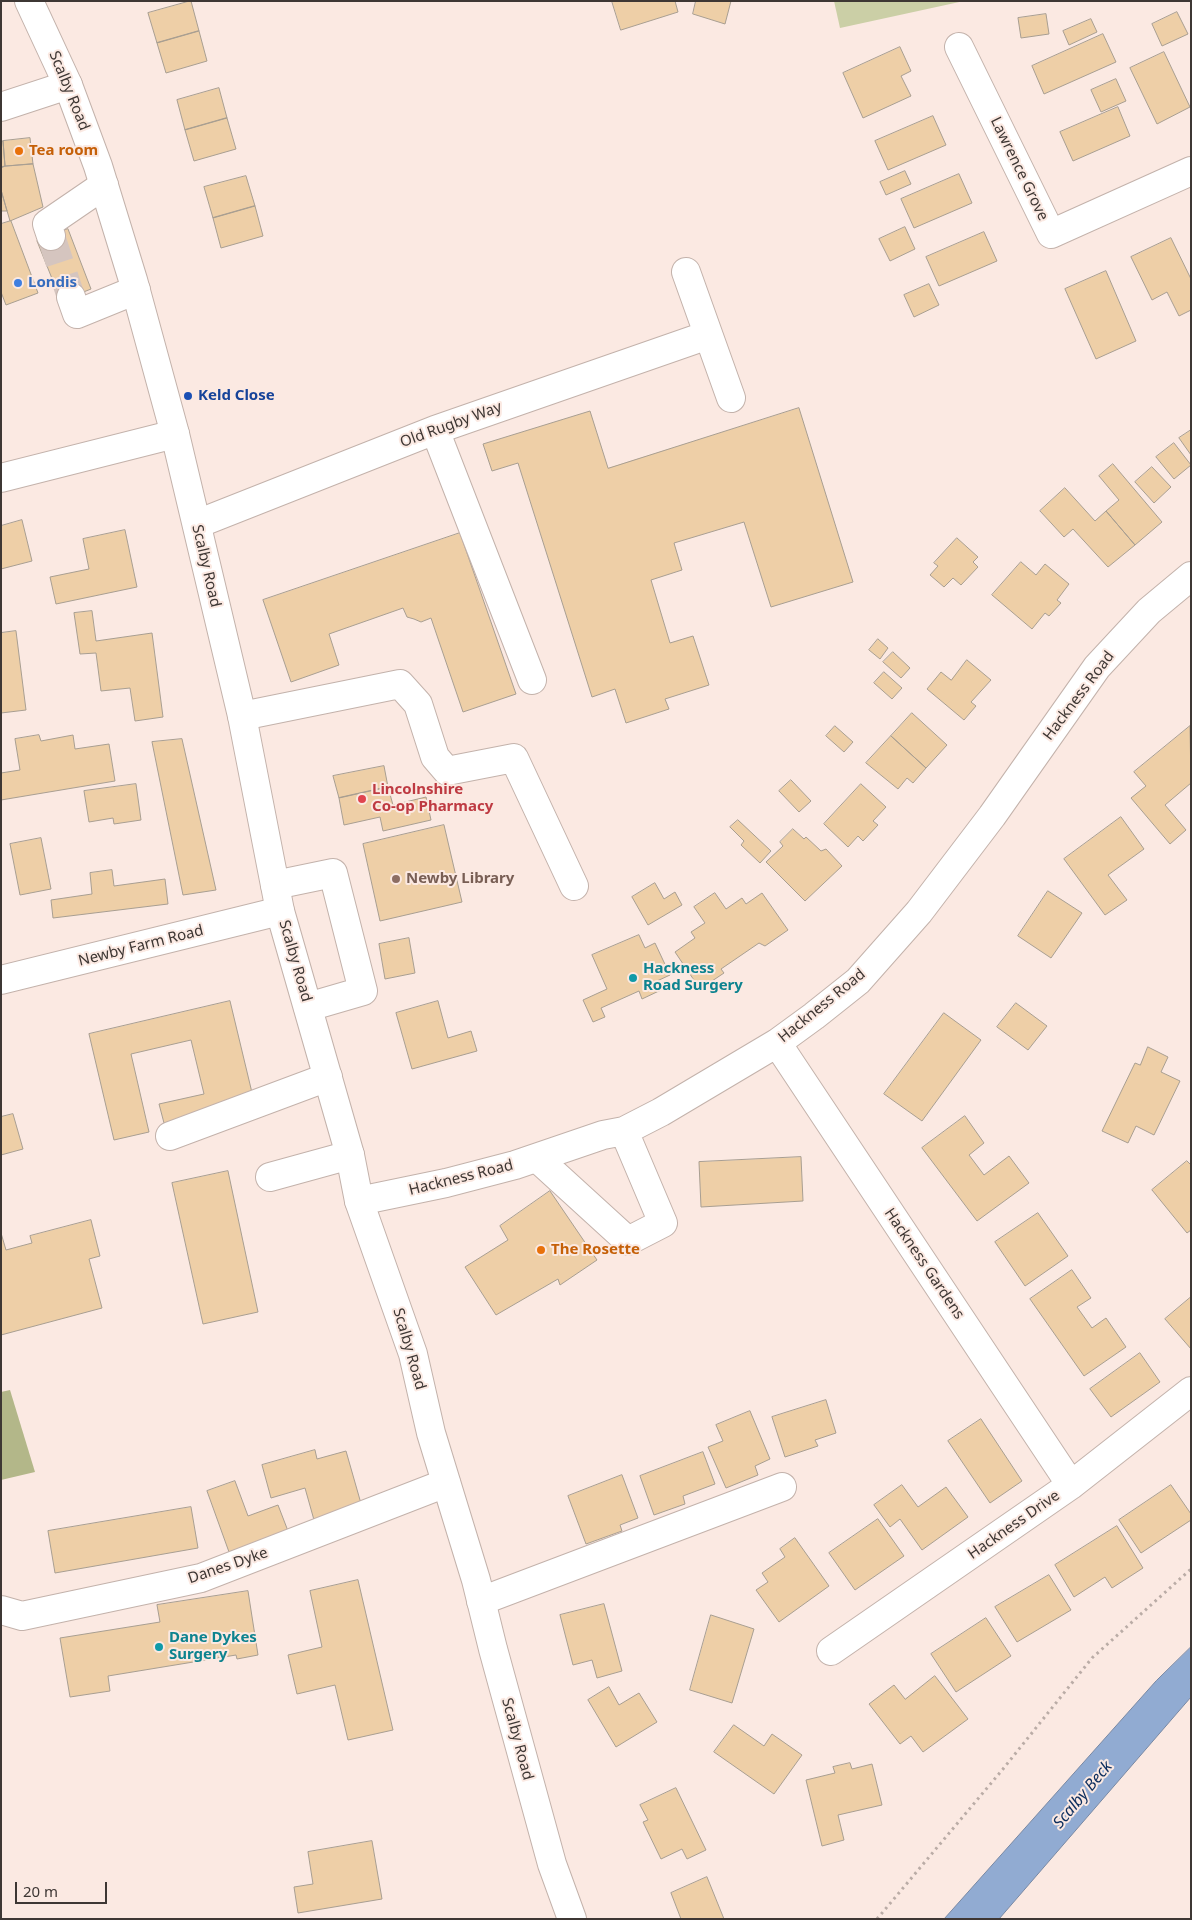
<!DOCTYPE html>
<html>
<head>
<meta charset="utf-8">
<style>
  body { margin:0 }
  #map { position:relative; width:1192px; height:1920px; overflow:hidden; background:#fbe9e2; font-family:"Noto Sans",sans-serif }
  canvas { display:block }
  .frame { position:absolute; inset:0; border:2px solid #3e3734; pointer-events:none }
  .scale { position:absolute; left:15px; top:1882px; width:92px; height:22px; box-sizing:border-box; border:2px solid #3e3734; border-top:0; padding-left:6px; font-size:15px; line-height:18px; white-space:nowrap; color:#3e3734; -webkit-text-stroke:4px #fbe9e2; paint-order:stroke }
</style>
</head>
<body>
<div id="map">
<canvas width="1192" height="1920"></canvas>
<div class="frame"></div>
<div class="scale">20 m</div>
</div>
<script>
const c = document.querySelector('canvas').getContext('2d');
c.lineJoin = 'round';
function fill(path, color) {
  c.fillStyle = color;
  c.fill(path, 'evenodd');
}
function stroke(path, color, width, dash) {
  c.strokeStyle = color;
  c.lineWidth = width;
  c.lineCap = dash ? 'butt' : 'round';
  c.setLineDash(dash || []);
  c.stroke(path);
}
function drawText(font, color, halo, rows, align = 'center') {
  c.font = font + ' "Noto Sans",sans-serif';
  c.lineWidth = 4;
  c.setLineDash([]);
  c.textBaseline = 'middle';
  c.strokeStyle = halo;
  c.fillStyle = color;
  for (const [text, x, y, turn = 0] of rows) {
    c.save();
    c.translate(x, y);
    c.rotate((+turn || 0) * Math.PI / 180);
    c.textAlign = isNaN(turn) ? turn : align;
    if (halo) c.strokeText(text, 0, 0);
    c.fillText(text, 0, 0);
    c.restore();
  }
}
const green = new Path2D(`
  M834,1H964L840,28Z`);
const forest = new Path2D(`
  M10,1390L35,1472L1,1480V1392Z`);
const water = new Path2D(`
  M1191,1647V1697L999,1919H944L1156,1681Z`);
const building = new Path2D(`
  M191,1L199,31L157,43L148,13Z
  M612,1H675L678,12L621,30Z
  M696,1H731L725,24L693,14Z
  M1177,12L1188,34L1162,46L1152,24Z
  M1046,14L1049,34L1021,38L1018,18Z
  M1091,19L1097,32L1069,45L1063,31Z
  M199,31L207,61L166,73L157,43Z
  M1103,34L1116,62L1044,94L1032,66Z
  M900,47L911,71L901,76L911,96L863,118L843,73Z
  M1164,52L1190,107L1157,124L1130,68Z
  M1116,79L1126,101L1101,112L1091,90Z
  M219,88L227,118L185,130L177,100Z
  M1118,107L1130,136L1073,161L1060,132Z
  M933,116L946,145L888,170L875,141Z
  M227,118L236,149L194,161L185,130Z
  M30,138L33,164L5,166L3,141Z
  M1,141H3L5,166L1,168Z
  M33,164L43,207L10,221L1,190V167Z
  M905,171L911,184L886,195L880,182Z
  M959,174L972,203L914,228L901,199Z
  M246,176L255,206L213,218L204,187Z
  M1,190L7,211H1Z
  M255,206L263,236L221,248L213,218Z
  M11,221L38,293L6,305L1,292V224Z
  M905,227L915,249L890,261L879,239Z
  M68,229L91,289L61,301L37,241Z
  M984,232L997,261L939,286L926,257Z
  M1171,238L1191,279V310L1179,316L1167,292L1152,300L1131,257Z
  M1106,271L1136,341L1096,359L1065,289Z
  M929,284L939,305L914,317L904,295Z
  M799,408L853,582L771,607L744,522L674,543L682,570L651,580L670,643L693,636L709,685L665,699L669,709L626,723L615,689L592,697L518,463L492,471L483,444L590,411L608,468Z
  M1191,430V455L1179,438Z
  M1174,443L1191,465L1174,479L1156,457Z
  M1113,464L1162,522L1135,545L1106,511L1119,500L1099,476Z
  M1152,467L1171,487L1154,503L1135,482Z
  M1065,488L1095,521L1106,511L1135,545L1108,567L1073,529L1064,537L1040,511Z
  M22,520L32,561L1,569V526Z
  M125,530L137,587L56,604L50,577L89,569L83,539Z
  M460,533L516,694L463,712L431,618L421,622L414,619L407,617L403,608L329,634L339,665L291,682L263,600Z
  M957,538L978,557L973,562L978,567L961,585L953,578L944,587L930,575L938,566L934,563Z
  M1021,562L1036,575L1045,564L1069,584L1057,600L1061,603L1049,616L1045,613L1032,629L992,595Z
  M92,611L96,641L152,633L163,717L135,721L130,688L101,691L96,653L80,654L74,613Z
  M16,631L26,710L1,713V633Z
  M878,639L888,648L880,659L869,650Z
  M893,652L910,668L901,678L883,662Z
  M967,660L991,680L971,702L976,706L964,720L927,689L941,672L951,680Z
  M884,672L902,688L892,699L874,683Z
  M912,713L947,745L926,768L891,736Z
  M835,726L853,742L844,752L826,736Z
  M1190,726L1191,783L1165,805L1186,830L1170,844L1131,798L1146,786L1134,772Z
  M39,735L41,741L73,735L75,749L109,744L115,781L1,800V773L20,770L15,739Z
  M891,736L926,768L913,783L907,778L898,789L866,763Z
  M182,739L216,890L183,895L152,742Z
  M384,766L388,787L339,798L333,776Z
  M791,780L811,801L799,812L779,791Z
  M136,784L141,820L114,824L113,818L89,822L84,791Z
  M861,784L886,807L873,821L878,825L863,841L858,836L848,847L824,824Z
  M388,787L393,805L426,797L431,820L383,831L380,817L344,825L339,798Z
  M1121,817L1144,849L1108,875L1127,900L1105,915L1064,859Z
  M738,820L771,851L760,863L741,845L744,841L730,827Z
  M444,825L462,902L380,921L363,844Z
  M793,829L804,839L806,837L821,851L826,849L842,866L805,901L766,862L783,846L780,842Z
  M41,838L51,889L20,895L10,844Z
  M112,870L114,886L165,879L168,904L53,918L51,900L92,894L90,873Z
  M655,883L664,899L675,892L682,905L648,925L632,897Z
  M1048,891L1082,913L1051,958L1018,936Z
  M715,893L726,909L742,898L746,904L762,893L788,930L765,946L759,943L721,969L724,973L700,989L675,952L695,938L691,932L705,923L694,907Z
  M639,935L645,948L655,943L670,975L657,981L661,990L642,999L639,991L601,1008L605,1017L593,1022L583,1000L607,989L592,955Z
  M409,938L415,973L385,979L379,944Z
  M230,1001L254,1101L164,1123L159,1104L204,1094L191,1040L131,1054L149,1132L114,1140L89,1034Z
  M438,1001L448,1038L471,1031L477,1051L412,1069L396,1013Z
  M1016,1003L1047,1026L1028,1050L997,1027Z
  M944,1013L981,1040L922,1121L884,1094Z
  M1148,1047L1168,1057L1161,1072L1180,1081L1154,1135L1136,1126L1128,1143L1102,1131L1135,1063L1140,1065Z
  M13,1114L23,1149L1,1155V1117Z
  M965,1116L984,1143L969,1155L984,1175L1009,1156L1029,1183L977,1221L922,1148Z
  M801,1157L803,1201L701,1207L699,1162Z
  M1187,1161L1191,1165V1230L1187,1233L1152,1190Z
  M228,1171L258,1312L203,1324L172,1183Z
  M550,1191L597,1260L560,1285L558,1279L496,1315L465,1267L508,1240L500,1226Z
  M1038,1213L1068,1256L1025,1286L995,1242Z
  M91,1220L100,1256L89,1259L102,1308L1,1335V1233L6,1250L32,1243L30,1236Z
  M1072,1270L1091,1298L1077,1307L1092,1328L1106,1318L1126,1347L1084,1376L1030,1299Z
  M1191,1297V1349L1165,1319Z
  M1140,1353L1160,1382L1111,1417L1090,1389Z
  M826,1400L836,1433L815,1440L818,1446L785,1457L772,1417Z
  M750,1411L770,1459L755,1466L758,1475L726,1488L708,1447L723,1441L716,1425Z
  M981,1419L1022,1481L990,1503L948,1441Z
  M315,1450L317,1459L346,1451L362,1507L314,1520L305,1488L271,1498L262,1465Z
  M703,1452L715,1484L683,1496L685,1504L654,1515L640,1476Z
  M622,1475L638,1518L620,1525L622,1531L586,1544L568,1496Z
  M235,1481L248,1516L278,1505L288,1531L229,1552L207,1491Z
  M902,1485L918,1507L946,1487L968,1517L922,1550L900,1519L890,1527L874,1505Z
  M1171,1485L1191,1514V1520L1141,1553L1119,1520Z
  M191,1507L198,1548L55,1573L48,1531Z
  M878,1519L904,1556L855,1590L829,1553Z
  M1117,1526L1143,1568L1112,1588L1105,1577L1074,1597L1055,1565Z
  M795,1538L829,1586L779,1622L756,1590L768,1582L762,1573L785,1557L780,1549Z
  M1049,1575L1071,1610L1017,1642L995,1607Z
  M358,1580L393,1730L348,1740L335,1685L297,1694L288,1655L322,1647L310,1591Z
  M248,1591L258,1655L237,1659L236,1655L108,1676L110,1691L70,1697L60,1638L160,1622L157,1605Z
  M604,1604L622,1671L597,1678L592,1660L573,1665L560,1615Z
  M711,1615L754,1629L732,1703L690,1690Z
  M986,1618L1011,1656L956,1692L931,1654Z
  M935,1676L968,1719L923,1752L911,1736L900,1744L869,1704L894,1685L905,1699Z
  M609,1687L619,1705L639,1693L657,1722L616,1747L588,1700Z
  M734,1725L764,1746L772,1734L802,1755L774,1794L714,1752Z
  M850,1763L852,1769L872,1764L882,1805L838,1815L844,1840L822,1846L806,1780L835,1773L833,1767Z
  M676,1788L706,1850L687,1859L682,1849L661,1859L643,1822L648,1820L640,1805Z
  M372,1841L382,1899L298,1913L294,1887L313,1884L308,1852Z
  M707,1877L724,1919H681L671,1893Z`);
const minorTunnel = new Path2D(`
  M51,236L71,297`);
const path = new Path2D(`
  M877,1919L1003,1769L1092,1658L1191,1569`);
const minor = new Path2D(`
  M959,47L1051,234L1191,171
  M1,107L68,85
  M51,236L47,224L104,185
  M686,272L731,398
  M71,297L77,314L136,290
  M435,430L532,680
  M1,478L175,434
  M197,524L435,430L708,335
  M242,716L400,684L418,704L435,757L447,771L514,758L574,886
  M275,885L333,873L363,991L308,1007
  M1,980L280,911
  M777,1043L1071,1485
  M170,1136L328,1077
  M537,1158L628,1241L663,1223L624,1131
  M270,1177L350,1155
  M359,1201L446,1183L515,1165L603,1135L624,1131L661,1112L777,1043L814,1016L858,981L919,912L992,816L1097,667L1149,611L1191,576
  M481,1601L782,1487
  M1,1610L22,1616L201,1578L446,1483
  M831,1651L1071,1485L1191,1391`);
const highway = new Path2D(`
  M29,1L68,85L98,166L133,280L175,434L242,716L280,911L350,1155L359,1201L413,1354L431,1433L476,1580L493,1649L552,1864L572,1919`);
const markers = [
  [19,151,5,"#e8710a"],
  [18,283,5,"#3f7fe0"],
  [188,396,5,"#1a4fb4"],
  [362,799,5,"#e0444e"],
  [396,879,5,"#8d6e63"],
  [633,978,5,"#0f9aa8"],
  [541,1250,5,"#e8710a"],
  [159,1647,5,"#0f9aa8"]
];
const streetNames = [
  ["Scalby Road",69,91,68],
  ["Lawrence Grove",1019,169,64],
  ["Old Rugby Way",451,425,-20],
  ["Scalby Road",206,566,77],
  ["Hackness Road",1079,696,-53],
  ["Newby Farm Road",141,946,-14],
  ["Scalby Road",295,961,74],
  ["Hackness Road",822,1006,-39],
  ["Hackness Road",461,1178,-14],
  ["Hackness Gardens",924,1264,56],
  ["Scalby Road",409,1349,74],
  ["Hackness Drive",1014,1525,-35],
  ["Danes Dyke",228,1566,-19],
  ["Scalby Road",517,1739,75]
];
const foodNames = [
  ["Tea room",29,151],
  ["The Rosette",551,1250]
];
const shopNames = [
  ["Londis",28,283]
];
const transitNames = [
  ["Keld Close",198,396]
];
const healthNames = [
  ["Lincolnshire",372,790],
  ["Co-op Pharmacy",372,807]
];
const educationNames = [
  ["Newby Library",406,879]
];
const cultureNames = [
  ["Hackness",643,969],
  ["Road Surgery",643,986],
  ["Dane Dykes",169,1638],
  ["Surgery",169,1655]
];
const waterNames = [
  ["Scalby Beck",1083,1795,-50]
];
fill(green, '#cbcfa6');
fill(forest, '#b3b789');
fill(water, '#91abd2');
stroke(water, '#7888a3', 1);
fill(building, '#eecfa7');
stroke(building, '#a89e91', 1);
stroke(minorTunnel, '#d5c5bf', 28, [28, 14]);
stroke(minor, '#c3b2ab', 30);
stroke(highway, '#c3b2ab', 30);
stroke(path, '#baaca6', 3, [2.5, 4]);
stroke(minor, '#fff', 28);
stroke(highway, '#fff', 28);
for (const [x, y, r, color] of markers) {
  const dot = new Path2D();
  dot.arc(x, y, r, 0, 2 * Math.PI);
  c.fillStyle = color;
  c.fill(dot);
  stroke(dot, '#fbe9e2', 2);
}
drawText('15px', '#3e3734', '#fbe9e2', streetNames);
drawText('bold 15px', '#c56008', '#fbe9e2', foodNames, 'left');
drawText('bold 15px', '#366cbe', '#fbe9e2', shopNames, 'left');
drawText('bold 15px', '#164399', '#fbe9e2', transitNames, 'left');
drawText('bold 15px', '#be3a42', '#fbe9e2', healthNames, 'left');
drawText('bold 15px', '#785e54', '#fbe9e2', educationNames, 'left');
drawText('bold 15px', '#0d838f', '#fbe9e2', cultureNames, 'left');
drawText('italic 16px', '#0c2e5e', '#fbe9e2', waterNames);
</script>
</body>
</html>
